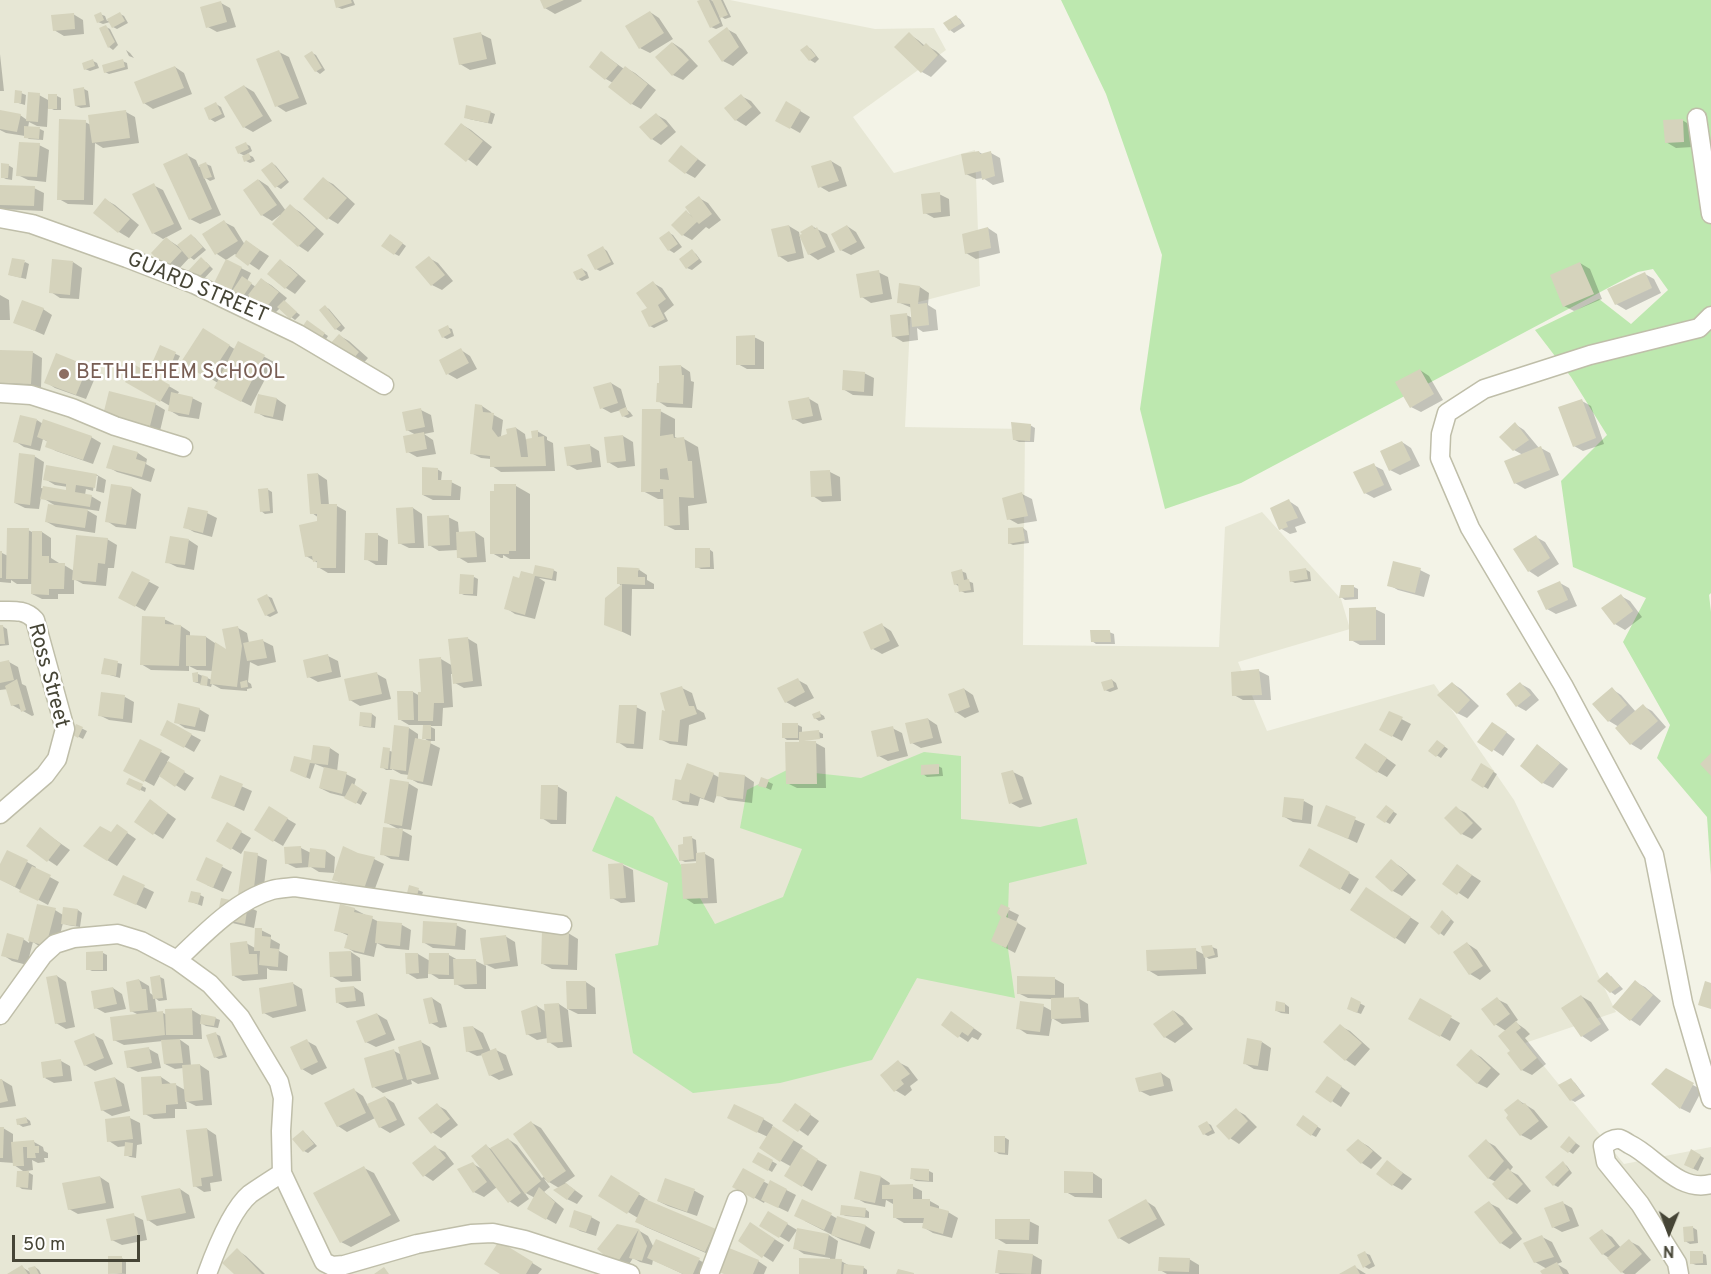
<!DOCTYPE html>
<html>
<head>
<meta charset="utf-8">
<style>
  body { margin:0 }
  #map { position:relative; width:1711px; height:1274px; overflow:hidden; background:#f3f3e7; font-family:Overpass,sans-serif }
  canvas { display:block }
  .north { position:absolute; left:1639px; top:1202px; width:60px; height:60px; -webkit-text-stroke:4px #fff; paint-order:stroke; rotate:181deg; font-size:16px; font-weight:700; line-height:24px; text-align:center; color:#464536 }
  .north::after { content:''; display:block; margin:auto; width:21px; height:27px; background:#464536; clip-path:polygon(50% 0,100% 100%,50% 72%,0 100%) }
  .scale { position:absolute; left:12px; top:1235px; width:128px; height:27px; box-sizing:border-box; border:3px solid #464536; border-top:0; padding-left:8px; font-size:18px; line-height:21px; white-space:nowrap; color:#464536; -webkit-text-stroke:4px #fff; paint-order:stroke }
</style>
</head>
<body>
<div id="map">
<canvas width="1711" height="1274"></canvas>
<div class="north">N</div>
<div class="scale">50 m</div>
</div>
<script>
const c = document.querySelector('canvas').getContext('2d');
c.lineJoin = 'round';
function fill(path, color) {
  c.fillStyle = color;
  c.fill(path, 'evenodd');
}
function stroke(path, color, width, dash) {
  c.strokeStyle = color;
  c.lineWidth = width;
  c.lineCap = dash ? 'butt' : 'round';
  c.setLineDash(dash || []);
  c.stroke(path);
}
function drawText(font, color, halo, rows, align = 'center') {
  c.font = font + ' Overpass,sans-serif';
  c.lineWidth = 5;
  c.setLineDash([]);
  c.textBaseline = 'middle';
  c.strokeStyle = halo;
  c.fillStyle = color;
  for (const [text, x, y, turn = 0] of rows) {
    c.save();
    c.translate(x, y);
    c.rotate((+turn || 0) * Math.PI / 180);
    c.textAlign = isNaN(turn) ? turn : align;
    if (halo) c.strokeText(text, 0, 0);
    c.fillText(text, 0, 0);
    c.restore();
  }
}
const residential = new Path2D(`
  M0,0H730L875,29L934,28L946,50L853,117L894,173L975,150L980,286L911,304L905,427L1025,429L1023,645L1219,647L1225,527L1262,512L1341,599L1350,629L1238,662L1267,731L1434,684L1514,800L1616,1012L1525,1043L1624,1164L1711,1147V1274H0Z`);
const green = new Path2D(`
  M1061,0H1711V593L1709,595L1711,612V875L1707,817L1657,758L1670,725L1623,642L1646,598L1573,567L1561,481L1607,435L1571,377L1535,330L1599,299L1631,324L1668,290L1653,269L1638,272L1241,483L1165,509L1140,409L1162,255L1106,94Z
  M924,752L961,756V819L1040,827L1077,818L1087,864L1009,883L1007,942L1015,998L917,978L872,1060L780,1083L693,1093L633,1053L615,954L658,945L668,883L592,851L616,796L653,817L715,924L783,897L802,849L740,828L747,790L787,770L861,778Z`);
const shadow = new Path2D(`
  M335,0H353L355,5L342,9L337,7Z
  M541,0H581L582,1L555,14L545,8Z
  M704,0H711L714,2L713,0H723L731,17L725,19L719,15L723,26L716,29L711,27Z
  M221,3L230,8L236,27L217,32L208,27Z
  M650,12L659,18L673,39L650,53L640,48Z
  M73,14L83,20L84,34L64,36L54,30Z
  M100,14L105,16L107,21L120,14L124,16L128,23L117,29L113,27L110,22L103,24L98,22Z
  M956,17L960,19L965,26L954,33L950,30Z
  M106,27L110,29L118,45L113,50L109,47L101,28Z
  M727,29L736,34L748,53L733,66L723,61Z
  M481,34L491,39L496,64L470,70L460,64Z
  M909,34L918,40L925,46L926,45L936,51L947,61L931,77L922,72Z
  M673,43L682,49L698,66L683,80L673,75Z
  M807,47L811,49L819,59L815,63L810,60L802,50Z
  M126,50L130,53L134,58L129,56Z
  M279,52L289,57L307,104L286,112L277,106L258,60Z
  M312,53L316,55L325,70L320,74L316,71Z
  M602,53L624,69L626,68L635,73L656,90L641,109L632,104L610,87L613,83L606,79Z
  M0,54L4,91H0Z
  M93,61L97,63L99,68L90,71L85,69Z
  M122,61L127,63L128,69L109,74L105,72Z
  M175,67L184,73L192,94L153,109L144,103Z
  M244,86L254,92L272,121L253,132L244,127Z
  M84,89L88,91L90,107L81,108L76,106Z
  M21,93L26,95L25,105L15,102Z
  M39,95L50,101L57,96L61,98V110H54L48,107L47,127L37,126L29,122L28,128L40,129L44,131L43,140L29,139L25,136L6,133L0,130V112L20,115L27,120Z
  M741,96L751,101L761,113L746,126L736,120L726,108Z
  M787,103L810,117L800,133L777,120Z
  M216,104L221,107L225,117L215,122L210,119Z
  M126,112L135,117L139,143L103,148L95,143L93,205L68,204L59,199L85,122L91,125Z
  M490,112L495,114L492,124L469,119L465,117Z
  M657,115L666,120L676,132L661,145L652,139Z
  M1682,120L1692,126L1693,147L1676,148L1666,142Z
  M461,124L471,130L492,147L477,166L446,143Z
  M246,144L250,146L252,151L247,154L253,157L255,161L250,163L246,161L245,156L239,153Z
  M39,145L49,150L46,182L28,180L18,175Z
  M681,147L706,165L695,178L686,173Z
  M979,152L984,155L991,153L1000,158L1004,182L993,185L983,178L976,179L966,174Z
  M187,155L196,160L199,167L206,164L211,166L215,179L210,181L204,177L221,215L200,224L190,219Z
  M831,161L841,167L847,186L829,192L819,186Z
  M272,163L276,166L289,182L281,189L276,186Z
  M8,165L13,168L12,180L6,179L2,177Z
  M323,179L333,184L355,204L338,224L328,218Z
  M259,180L268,186L286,211L290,206L300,212L324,234L308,252L299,246L280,215L272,221L262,215L245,190Z
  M153,185L163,190L182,229L163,239L153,233Z
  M0,187L34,188L44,193L43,211L0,209Z
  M939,194L949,199L950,216L934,218L925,213Z
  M699,198L708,203L721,220L709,229L706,227L692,240L683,235L686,212L695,217Z
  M106,200L115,205L139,225L129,238L119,232L95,212Z
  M224,222L234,227L245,245L247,242L269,256L259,270L235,254L226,260L217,254L204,235Z
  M789,226L799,232L800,237L812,226L817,229L827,234L835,252L818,260L809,254L801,237H800L804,258L788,262L779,256Z
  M847,226L856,232L865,248L851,255L841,250Z
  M988,228L997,234L1000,253L976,259L966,253Z
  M669,233L673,235L682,247L674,253L669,250L661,238Z
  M191,235L195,238L206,250L194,260L190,257L176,272L167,267V239L178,246Z
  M395,238L406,246L399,256L395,254Z
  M603,248L607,251L614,264L600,271L596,269Z
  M692,251L696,254L702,262L692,270L687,268Z
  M429,258L438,263L453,281L442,290L432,285Z
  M227,261L251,273L247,281L256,287L262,280L271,285L287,298L284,302L300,315L295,320L280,308L275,313L250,295L247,299L240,295L238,299L223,292Z
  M280,261L290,267L306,281L295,294L286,288L269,273Z
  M25,262L29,264L26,279L10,275Z
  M73,262L82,268L79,299L60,298L51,292Z
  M206,262L213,269L202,281L197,278Z
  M1580,263L1590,269L1602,299L1574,311L1564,306Z
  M582,269L587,272L589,278L582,281L578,279Z
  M878,272L888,277L892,299L871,303L862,297Z
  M1645,274L1654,279L1661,293L1626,310L1616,304Z
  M653,283L662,288L674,305L664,313L668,321L654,328L650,326V309Z
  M920,287L929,293L928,305L936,310L938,330L923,332L917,328L918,340L903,342L893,336L906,315L913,318L912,308L898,302Z
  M0,295L9,300L10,320H0Z
  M325,307L329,309L345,328L341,332L336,329L321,310Z
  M43,309L52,315L44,335L15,322Z
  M312,325L328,336L323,344Z
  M447,327L452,329L454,336L447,339L443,337Z
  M213,335L236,350L239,343L274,362L251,406L225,393L218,383L183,362Z
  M340,336L349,341L368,358L360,367Z
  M754,337L764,342V369H747L738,364Z
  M161,347L180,356L174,369L159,363Z
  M461,350L470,356L477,369L457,379L448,374Z
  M0,351L32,352L42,358L41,388L3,387L0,386Z
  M681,366L690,372L691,381L694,382L692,408L667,407L658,401Z
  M136,367L179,392L177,395L192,398L202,403L199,419L179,416L169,410L170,406L127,381Z
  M87,368L97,373L86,399L55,388L46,382Z
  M1420,370L1429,376L1443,400L1421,412L1411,407Z
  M864,373L874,378L873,396L853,395L843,389Z
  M611,383L621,389L627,410L630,412L633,416L628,418L623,416L621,410L611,413L602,408Z
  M259,395L277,399L286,405L283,421L265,417L256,412Z
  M808,398L818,404L822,420L803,424L794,419Z
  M1582,401L1591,406L1604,444L1583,451L1574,446Z
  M155,404L165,410L160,431L114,420Z
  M482,406L491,412L492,414L503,420L501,436L502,438L516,428L525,434L526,440H534L537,431L547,437V440L553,443L555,471L501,472L492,466L491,459L481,458L471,453Z
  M421,410L431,415L434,432L424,434L433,440L436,454L417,457L408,452L416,435L407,430Z
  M660,411L675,419V437L679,439H684L698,447L707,503L688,506L689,530H675L665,525V499H658L643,491Z
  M37,420L43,424L91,437L101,443L93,464L56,451L47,446L48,442L43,439L40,451L24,447L15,441Z
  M1515,424L1524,430L1539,448H1541L1550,453L1559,475L1525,489L1515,483L1523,455L1514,450Z
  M1030,425L1035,428L1034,442H1019L1015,440Z
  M623,436L633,442L635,466L618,468L608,462Z
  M1402,442L1411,448L1420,466L1400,475L1390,470Z
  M589,445L599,451L601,467L577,470L568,465Z
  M138,453L147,459L146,464L155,469L151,482L117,472L108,467Z
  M34,456L44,462L41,488L67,492L68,487L55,485L45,479L97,475L106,480L104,493L96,491L98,476H95L93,491L86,489L85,495L91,496L101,502L99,511L85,509L97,516L95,533L56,527L47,522L56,506L41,497L39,509L25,508L15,503Z
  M1373,465L1383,470L1392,490L1374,498L1365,493Z
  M437,469L442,472L441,481L451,482L461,487L460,500H433L423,495Z
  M830,472L840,477L841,501L822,502L813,496Z
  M318,474L327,480L329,506H337L346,511L345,573H328L318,567V563L306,556L319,522V518L312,513Z
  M516,486L530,494V559H510L503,555V558H501L492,553Z
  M132,488L141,494L136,529L116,527L107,521Z
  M267,489L272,492L273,513L265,514L261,511Z
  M1022,494L1032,499L1037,521L1018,524L1009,519Z
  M1289,501L1298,507L1306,523L1295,527L1297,532L1290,534L1280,528Z
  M413,508L422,514L424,548H409L399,543Z
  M207,513L217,518L212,537L194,532L185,527Z
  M448,517L458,522L459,533L475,532L484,538L486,562L468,563L458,557V550L439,551L429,545Z
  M1023,528L1027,531L1029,543L1013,545L1009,543Z
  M28,530L32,532H42L51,538V558L59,563V565H64L74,571L107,539L117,545L114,568H108L106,586L83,584L74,579V594H58V599H42L32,594V584H17L11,580V583L0,582V552L8,556Z
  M367,535H378L388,540L387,565H376L366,559Z
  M1536,537L1545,542L1559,564L1538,577L1529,571Z
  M189,540L198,546L194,570L177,567L167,562Z
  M709,549L713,552L714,569H701L697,567Z
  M638,569L647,575V580L654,584V589H632L631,636L606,624V599L622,586L618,583Z
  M1305,569L1310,572L1311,581L1295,583L1291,581Z
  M553,570L557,572L556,581L539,578L545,582L535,619L515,614L506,608L520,579Z
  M1420,570L1430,575L1424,597L1398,590L1389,585Z
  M961,571L966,573L968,581L973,583L974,592L965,593L961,591L960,587L955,584Z
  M133,573L159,587L145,611L120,597Z
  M474,577L478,579L477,596L464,595L460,593Z
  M1560,583L1569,588L1577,606L1556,614L1547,609Z
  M1354,587L1358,589V599L1345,600L1341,597Z
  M267,596L272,598L278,613L270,617L266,615Z
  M1621,596L1630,601L1642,617L1625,630L1615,624L1603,608Z
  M1375,609L1385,614V645H1360L1351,640Z
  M164,619L174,624V626H181L190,632V637H206L228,652L238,628L247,633L249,643L263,641L273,646L276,662L258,666L250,662L248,682L251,684L252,688L247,689V691L221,689L212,684L211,687L194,682L198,674L212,680L213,671L197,670L189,666V671L151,670L141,664Z
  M882,625L891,631L899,646L882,654L873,649Z
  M2,626L7,629L9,645L0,646V627Z
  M1109,632L1114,634L1115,644H1096L1092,641Z
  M467,638L477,644L482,686L464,688L455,683L454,674H451L453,707L443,708L442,726H429L435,729V741H428L424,738V725H409L399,719L413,692L420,696L441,659L453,666Z
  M328,656L338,661L341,677L318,682L309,677Z
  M105,660L122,664L120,678L103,673Z
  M9,662L18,667L22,684L26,686L34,715L32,716L12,705L8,689L0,690V664Z
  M1259,671L1269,676L1271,700H1243L1234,695Z
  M377,674L386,679L391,699L360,706L350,700Z
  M798,680L807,685L814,698L795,707L786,702Z
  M1112,680L1116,683L1118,689L1110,692L1105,690Z
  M1452,683L1461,689L1479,706L1467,718L1457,713Z
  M1521,684L1530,689L1539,700L1526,711L1517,706Z
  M682,688L692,693L697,709L704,713L706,719L689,725L687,746L670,744L660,739L667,712Z
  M964,689L973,695L979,712L965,718L956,712Z
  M1612,689L1621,695L1636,712L1643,706L1652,711L1666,727L1641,750L1631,744L1617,729L1619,727L1609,721Z
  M125,697L134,702L132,723L109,720L99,715Z
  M636,707L646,712L643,749L627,748L618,742Z
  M199,709L209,715L205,732L185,728L176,722Z
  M819,713L824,716L825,719L819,721L815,718Z
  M1390,713L1411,724L1402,741L1381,730Z
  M361,714H372L376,717L375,728L364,727L360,725Z
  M928,719L937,725L942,743L921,748L912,743Z
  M168,722L201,740L194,752L162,734Z
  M798,725L802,727V733L819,732L823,734V738L801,740L804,743L824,741L814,742L825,748L826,788H797L787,783L801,743V740H787L783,737Z
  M77,726L87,731L83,739L73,734Z
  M409,728L418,734V740L430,743L440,748L432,786L418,783L409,778V775L401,774L392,769V770H386L382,767L384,749L393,752Z
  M892,728L902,733L908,756L888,761L879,756Z
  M1502,729L1515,739L1503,756L1480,741Z
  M141,741L170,757L167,762L194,778L185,791L160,775L154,786L125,770Z
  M1441,744L1448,749L1441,758L1430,751Z
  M1538,746L1547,752L1568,769L1553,788L1543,783L1522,766Z
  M330,748L339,754L337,772L346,774L356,779L354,786L367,793L361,805L346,797L330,793L320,788L325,768L315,764L310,779L296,773L295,758L313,762Z
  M1375,750L1396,765L1387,777L1378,772Z
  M1482,765L1497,774L1488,789L1473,780Z
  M938,766L942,768L943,776L927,777L923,774Z
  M1013,772L1023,777L1032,804L1020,808L1011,803Z
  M713,774L720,778L745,776L754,782L752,803L728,800L717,794L714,803L700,798L698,806L683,804L674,799L682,781Z
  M221,777L252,791L244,811L213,797Z
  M762,779L773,784L771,790L764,787Z
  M408,783L418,789L411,830L398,828L412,836L409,861L391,859L382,854L400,830L385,822Z
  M132,786H142L146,788L145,792Z
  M557,786L567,792L566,824H551L542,818Z
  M151,801L176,819L163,839L136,822Z
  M1304,801L1313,806L1311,824L1293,822L1283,816Z
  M1327,807L1365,824L1357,843L1319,825Z
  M269,808L296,824L283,846L256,830Z
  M1456,808L1466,813L1482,829L1472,839L1462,834Z
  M1391,810L1397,814L1390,824L1386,822Z
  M227,824L251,838L241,854L218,840Z
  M117,826L136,839L117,866L107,860Z
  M40,829L70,850L57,866L48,860Z
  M692,838L696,840L697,854H705L714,859L717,903L694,904L685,898L698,865V861L685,862L681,860L685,846Z
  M301,848L311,853L326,851L335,857L334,873L319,872L311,867L296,868L286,863Z
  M1310,850L1359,879L1350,894L1301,865Z
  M357,854L374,859L384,864L373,894L343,884L334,879Z
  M257,855L267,860L263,894L249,899Z
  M207,859L232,872L223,892L207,885Z
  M1391,861L1401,867L1416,880L1402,896L1393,891Z
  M27,862L36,867L35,869L59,882L48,905L0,879V868Z
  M623,865L633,870L635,902L621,903L612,898Z
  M1458,866L1481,881L1468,899L1444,883Z
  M123,877L154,892L146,909L125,899Z
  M410,887L423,892L420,901Z
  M1375,894L1419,923L1405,944L1352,909Z
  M200,895L204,897L202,906L189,901Z
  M38,906L55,910L63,915L78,910L82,913L80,927L67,925L63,923L56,950L39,946L33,942L27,965L12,961L3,955L23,939L29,943Z
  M247,906L257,911L254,928L228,922Z
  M1001,906L1019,915L1016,922L1026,928L1015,953L1002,946L1003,916Z
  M354,909L381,923L402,925L411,930L409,950L386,948L377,943L374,957L353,952H354L346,947L349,936L336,930Z
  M1447,915L1454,922L1444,936L1440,933Z
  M456,925L466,930L465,950L433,948L423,942Z
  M261,930L271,935V939L280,944L279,951L288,956L287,971L270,970L267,968V979L243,981L234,976L246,943L255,948Z
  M568,933L578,939L577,970L552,969L543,964Z
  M505,936L515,942L518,966L495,969L485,964L486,966L482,939Z
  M1468,944L1477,950L1491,971L1480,980L1470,974L1455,952Z
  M1212,947L1217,949L1218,957L1209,959L1205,956L1206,974L1158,976L1148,970L1195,950L1205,955Z
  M351,952L360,958L361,981L341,982L331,976Z
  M103,953L107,955V971H92L88,969Z
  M418,954L430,961L449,955L458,960L476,961L486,966V989H465L456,984L455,979H439L428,972V978L417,979L407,973Z
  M57,976L66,982L75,1027L66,1029L56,1023Z
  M1611,976L1623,989L1615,995L1611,992Z
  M160,977L164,979L167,1000L159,1001L155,998L157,1014L163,1013L167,1015L192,1010L202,1016L215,1018L220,1020L218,1028L206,1026L201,1023L202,1039H179L189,1046L191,1066L200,1065L209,1071L212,1105L196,1106L186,1101L187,1109H175V1118L154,1119L145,1114L161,1077L170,1083L171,1085H176L185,1090L183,1068L175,1069L165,1064L163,1041L124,1045L114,1040L139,1015L131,1011L139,980L149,986L150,993L154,996Z
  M1055,979L1064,984V999L1078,998L1088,1004L1089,1022L1062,1024L1052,1018L1049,1036L1027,1034L1018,1028L1043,1006L1052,1011V999L1028,998L1018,993Z
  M586,982L595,988L596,1014H578L568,1009Z
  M1635,982L1645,987L1661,1001L1640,1026L1631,1020L1614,1007Z
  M292,983L302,989L306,1011L273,1018L264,1013Z
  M354,987L363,993L365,1006L347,1008L338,1003Z
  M113,988L122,994L126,1009L105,1013L96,1008Z
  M1581,996L1591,1002L1609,1030L1591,1042L1582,1036Z
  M432,998L441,1004L447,1027L440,1028L431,1023Z
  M1352,999L1365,1006L1361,1014L1353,1011Z
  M1497,999L1507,1004L1518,1020L1515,1022L1525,1029L1530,1034L1525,1038L1546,1064L1532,1075L1522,1070L1506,1031L1495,1024Z
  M1420,1000L1460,1023L1450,1041L1410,1019Z
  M559,1004L568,1010L572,1047L558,1048L549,1042L548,1038L537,1040L527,1034L537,1006L546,1012Z
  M1285,1004L1289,1007V1014L1281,1013L1277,1011Z
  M1174,1011L1183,1017L1193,1029L1175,1043L1165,1037L1156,1025Z
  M952,1013L982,1034L978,1040L972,1037L968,1042L959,1036Z
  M377,1014L387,1020L395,1040L376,1047L366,1042Z
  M1340,1026L1350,1031L1370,1049L1355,1066L1346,1060L1325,1042Z
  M473,1027L483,1033L491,1052L496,1050L506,1055L513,1075L499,1080L490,1075L483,1055L477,1056L467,1051Z
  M216,1034L220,1036L227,1057L219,1059L215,1057Z
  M94,1035L103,1040L113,1064L95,1071L85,1065Z
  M307,1041L316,1046L327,1068L312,1075L302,1069Z
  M421,1042L430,1047L439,1079L418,1084L411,1080L412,1084L383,1093L374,1087L394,1051L402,1055Z
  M1262,1042L1271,1048L1268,1071L1254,1069L1244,1063Z
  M149,1049L158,1054L161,1068L138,1072L128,1067Z
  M1471,1051L1481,1057L1500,1074L1487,1088L1477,1083Z
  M61,1061L70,1066L72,1081L54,1083L45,1078Z
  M898,1062L908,1067L918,1080L910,1086L912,1090L905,1096L895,1090Z
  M1666,1070L1702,1090L1690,1113L1680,1108Z
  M1161,1073L1170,1079L1173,1091L1150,1096L1140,1091Z
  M115,1078L124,1084L130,1111L112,1116L102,1110Z
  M2,1080L12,1086L16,1106L0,1108V1081Z
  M1571,1080L1575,1083L1585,1096L1575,1102L1571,1100Z
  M1336,1083L1350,1093L1341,1107L1332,1101Z
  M354,1090L363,1096L368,1106L385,1097L394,1103L405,1125L390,1133L380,1127L375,1118L347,1132L338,1126Z
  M1518,1100L1534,1110L1548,1127L1531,1140L1521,1135L1510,1116Z
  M437,1105L446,1110L458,1125L441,1138L432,1132Z
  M1236,1110L1245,1115L1257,1127L1239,1144L1230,1138Z
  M805,1111L819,1121L808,1136L785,1120Z
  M1303,1117L1321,1129L1316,1137L1312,1135Z
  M26,1118L30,1121L31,1125L23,1127L18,1124Z
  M130,1118L140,1123L142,1144L137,1145L136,1158L130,1157L126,1155V1146L118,1147L109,1141Z
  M763,1119L773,1125L772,1127L803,1146L800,1150L827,1165L812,1191L786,1176L792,1167L781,1161L768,1137L738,1123Z
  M532,1123L541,1128L575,1176L565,1183L583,1196L577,1204L567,1199L559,1188L544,1179L550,1187L544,1192L564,1209L556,1224L529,1209L535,1198L524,1192L529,1199L518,1207L509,1201L497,1187L484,1197L474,1192L459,1170L473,1164L484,1170L486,1146L491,1149L508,1139L517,1145L542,1178L545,1176Z
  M1207,1123L1211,1125L1215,1133L1208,1136L1204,1134Z
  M0,1128H3L13,1134V1143L34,1142L43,1147L44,1151L48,1153V1158H44L45,1162L38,1163L32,1160L33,1170L26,1171L33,1175L32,1190L22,1189L18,1186L26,1173L14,1165V1163L0,1162Z
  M207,1129L216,1135L222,1181L210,1183L211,1191L204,1192L195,1186Z
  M303,1132L307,1135L317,1146L308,1153L304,1151Z
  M1004,1137L1009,1140L1008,1155L999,1154L995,1151Z
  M1359,1141L1368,1146L1382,1158L1371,1169L1362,1163L1348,1150Z
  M1486,1141L1495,1146L1513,1167L1510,1171L1518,1175L1531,1191L1517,1204L1508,1199L1496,1182L1488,1178Z
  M1573,1141L1580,1146L1573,1154L1562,1147Z
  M435,1147L445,1152L454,1164L433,1181L424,1175Z
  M1692,1151L1704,1158L1698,1171L1690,1167Z
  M759,1154L777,1164L772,1172L754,1162Z
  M1387,1162L1412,1179L1402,1190L1393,1185Z
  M1563,1163L1567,1166L1572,1173L1558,1187L1554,1185Z
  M364,1168L374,1173L400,1221L351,1247L341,1242Z
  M743,1170L770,1185L771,1182L796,1195L788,1212L765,1201L764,1203L734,1186Z
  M912,1170L929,1171L933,1173V1182L916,1181L911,1178Z
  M861,1173L881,1177L890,1183L889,1186H912L922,1191V1201H930L939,1206V1210L948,1212L958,1218L952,1238L933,1233L923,1227L925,1223H904L894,1217L893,1204L886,1200L885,1207L865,1203L856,1198Z
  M1093,1173L1102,1179V1198L1075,1197L1066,1192Z
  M100,1177L109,1183L114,1208L78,1214L69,1209Z
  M611,1177L648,1200L647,1201L724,1235L715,1257L646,1227L636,1221L638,1218L601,1196Z
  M666,1180L695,1191L704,1196L697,1216L668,1206L658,1201Z
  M180,1189L189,1195L195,1218L157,1226L148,1220Z
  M1146,1201L1155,1207L1165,1225L1129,1244L1119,1238Z
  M1489,1203L1499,1208L1522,1239L1510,1249L1501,1243L1476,1212Z
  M1563,1203L1572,1208L1579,1226L1562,1232L1553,1227Z
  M865,1209L869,1212V1218L846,1216L841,1214Z
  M769,1213L797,1230L789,1242L761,1225Z
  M133,1215L143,1220L147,1240L122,1245L112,1240Z
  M831,1215L838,1219L866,1226L875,1232L870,1249L842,1240L805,1221Z
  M591,1217L600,1222L596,1236L580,1231L571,1226Z
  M1029,1221L1039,1226L1038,1244H1006L996,1238Z
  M1692,1227L1697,1230L1698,1243L1690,1244L1685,1241Z
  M638,1230L648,1236L654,1248L699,1260L708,1265L704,1274H683L653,1260L652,1265L640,1262L633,1258L626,1269L599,1249Z
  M760,1230L784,1245L773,1262L740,1241Z
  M1602,1231L1612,1237L1621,1248L1629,1241L1639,1246L1651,1260L1635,1274H1625L1622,1272L1609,1258L1603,1254Z
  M829,1235L838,1241L835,1260L841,1261L850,1266L863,1267L867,1270V1274H801L830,1260V1258L804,1254L795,1248Z
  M1542,1237L1552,1242L1562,1262L1557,1264L1567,1270L1569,1274H1543L1547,1269L1535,1262Z
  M500,1243L542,1269L538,1274H503Z
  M237,1250L246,1256L265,1274H236Z
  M999,1251L1033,1255L1042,1260L1041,1274H1000L996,1272Z
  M1365,1253L1370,1255L1375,1266L1369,1269L1365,1267Z
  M1702,1253L1706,1255L1707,1265H1696L1691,1263Z
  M121,1258L126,1260V1274L110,1273Z
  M1189,1259L1199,1265V1274H1167L1160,1270Z
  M758,1261L767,1267L764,1274H725Z
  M22,1267L30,1272L35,1267L39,1270L41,1274H10Z
  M1355,1267L1366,1274H1343Z`);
const building = new Path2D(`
  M334,0H351L352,3L336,8Z
  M540,0H564L544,9Z
  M700,0H709L720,23L710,28L697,1Z
  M712,0H721L728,15L720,18Z
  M221,1L227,22L206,28L200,7Z
  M650,11L664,33L639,49L625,26Z
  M101,12L104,20L97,23L94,15Z
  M120,12L125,21L112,28L107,19Z
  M74,13L75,29L53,31L51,15Z
  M956,15L962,23L949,31L943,23Z
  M106,25L115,42L108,48L99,28Z
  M727,27L739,47L722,62L708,41Z
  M481,32L487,59L459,65L453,38Z
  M909,32L923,46L926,43L938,55L921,73L894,47Z
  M672,42L689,60L672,76L655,57Z
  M807,45L816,56L809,61L800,50Z
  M279,50L299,98L275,107L256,59Z
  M312,51L322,68L315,72L304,56Z
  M601,51L618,65L605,80L589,67Z
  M93,59L95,66L84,70L82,63Z
  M123,59L125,67L104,73L102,65Z
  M175,66L184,88L143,104L134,82Z
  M625,66L648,84L631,105L608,87Z
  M244,85L263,116L243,128L224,97Z
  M84,87L86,105L75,106L73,89Z
  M15,90L22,91L21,103H14Z
  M28,92L40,93L38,122L26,121Z
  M48,94H57V109H48Z
  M741,94L752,107L735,121L724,108Z
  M786,101L801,110L790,129L775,121Z
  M216,102L222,114L209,120L204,108Z
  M466,105L491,111L488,123L464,118Z
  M0,110L21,114L17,132L0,129Z
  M126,110L130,138L92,143L88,115Z
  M656,113L668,126L651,140L639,127Z
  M59,119L86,120L84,200H57Z
  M1683,119L1684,142L1665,143L1663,120Z
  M461,123L483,141L466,162L444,144Z
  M24,126L40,127L39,139L24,138Z
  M19,142L40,143L37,177L16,176Z
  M246,142L249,149L238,154L235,147Z
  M681,145L698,159L685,174L668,161Z
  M979,151L980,154L991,151L995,176L982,180L981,171L965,175L961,154Z
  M187,153L212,209L189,220L163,164Z
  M249,153L251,159L244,162L242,156Z
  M831,160L839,181L818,188L811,166Z
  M206,162L212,177L204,179L199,165Z
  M272,162L286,180L275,188L261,170Z
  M1,163L9,164L8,178H1Z
  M323,177L347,198L327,220L303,199Z
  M258,179L277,205L261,216L243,190Z
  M154,183L174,224L152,234L132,194Z
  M0,185L35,186L34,206L0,205Z
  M940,192L941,212L923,214L921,194Z
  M699,196L712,214L699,224L697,222L682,236L671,225L686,210L693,218L685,207Z
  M105,198L130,219L118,233L93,213Z
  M290,204L316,228L298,247L272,224Z
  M224,220L238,241L215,255L202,234Z
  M789,225L796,253L778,257L771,229Z
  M812,225L815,229L817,227L826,247L808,255L799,235L802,234L800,232Z
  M847,225L857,242L840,251L831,234Z
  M988,227L991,248L965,254L962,234Z
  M669,231L678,244L668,251L659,238Z
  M191,234L203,247L189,259L177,245Z
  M390,234L403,243L394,255L381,246Z
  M166,237L182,251L166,268L151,253Z
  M246,240L260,250L248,266L235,256Z
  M603,246L611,262L595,270L587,255Z
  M692,249L699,259L686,269L679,259Z
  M429,256L445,275L431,286L415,267Z
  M201,257L210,266L197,279L188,271Z
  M12,258L25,260L21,278L8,275Z
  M52,259L73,261L70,295L49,293Z
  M226,259L242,267L229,295L212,287Z
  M280,259L298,275L285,289L267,274Z
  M1580,262L1594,294L1563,307L1550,275Z
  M582,268L586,275L577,280L573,272Z
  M879,270L883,294L860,298L856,274Z
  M1645,272L1652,288L1615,305L1607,289Z
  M242,276L252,283L242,298L232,291Z
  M261,278L279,292L265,309L248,295Z
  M653,281L666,299L658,305L665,319L649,327L641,311L647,308L636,293Z
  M899,283L920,286L918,304L927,303L929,325L912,327L910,304L897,303Z
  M22,300L44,308L35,331L13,323Z
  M284,300L297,312L290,319L277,307Z
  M325,305L341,325L335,330L319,310Z
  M907,313L909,335L892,337L890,315Z
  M307,320L325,333L318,343L300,330Z
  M448,325L451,333L442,338L438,330Z
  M203,328L230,345L208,379L181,362Z
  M339,334L359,352L350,363L330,344Z
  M755,335V365H736V336Z
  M238,341L265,355L241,402L214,388Z
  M160,345L176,352L170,368L153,361Z
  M461,348L469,363L446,375L439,360Z
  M0,350L33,351L31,384L0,383Z
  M56,353L88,366L76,395L44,383Z
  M135,365L170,385L160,402L125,382Z
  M681,365L682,375H684L683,404L656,402L657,383H659V366Z
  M1420,369L1434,394L1410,408L1395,382Z
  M843,370L865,372L864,392L842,390Z
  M611,382L618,403L600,409L593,387Z
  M109,391L156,403L150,426L103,415Z
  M171,392L193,397L189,415L168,411Z
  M258,394L277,398L273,417L254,413Z
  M809,397L813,416L792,420L788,401Z
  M1582,399L1596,438L1573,447L1558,407Z
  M475,404L482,405L483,412L494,413L492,429L498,437L507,434L506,429L516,427L521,457H528L526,439L532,438L531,431L538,430V437L544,436L546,466L490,467V456L470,454Z
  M626,407L629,414L622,417L619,410Z
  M421,408L425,427L406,431L402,412Z
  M642,409H661L660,436L673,434L674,438L684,437L688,461H692L694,498L679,497L680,525L664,526L663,489H660V492H641ZM667,468L669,480L660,479V469Z
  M20,415L37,419L31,446L13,442Z
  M43,419L92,436L83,460L45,447L47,441L37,437Z
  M1011,422L1031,424L1030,441L1013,440Z
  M1515,422L1529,440L1513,451L1499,437Z
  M424,432L427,449L406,453L403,436Z
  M623,435L626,461L607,463L604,437Z
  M1402,441L1411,460L1389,471L1380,451Z
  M590,444L592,462L567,466L564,447Z
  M113,445L138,452L136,459L146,462L142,477L106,468Z
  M1541,446L1550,470L1514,484L1504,461Z
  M19,453L35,455L30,505L14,503Z
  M1374,463L1384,485L1364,494L1353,472Z
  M46,465L97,474L95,488L76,485L75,492L92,495L90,507L40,499L43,486L66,490V484L43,480Z
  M422,467L438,468V480H452L451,496L422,495Z
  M830,470L832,496L811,497L810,471Z
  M318,473L321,504H337L336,568H317V561L313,562L312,556L305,557L299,525L317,521V514H310L307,474Z
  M111,484L132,487L126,525L105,522Z
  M494,484H516V551H509V554H490V491H494Z
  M268,488L270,511L260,512L258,489Z
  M1022,492L1028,516L1007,520L1002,498Z
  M1289,499L1298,518L1286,522L1288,527L1279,530L1270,508Z
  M48,504L88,509L85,528L45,522Z
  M188,507L208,511L203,533L183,528Z
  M413,507L415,543L398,544L396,508Z
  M449,515L450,545L428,546L427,516Z
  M1023,527L1025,541L1008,544V528Z
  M7,528H29L28,579H6Z
  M32,531H42V556H49V563H65L64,589H49V595L31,594Z
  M475,531L477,557L457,558L456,532Z
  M365,533H378V561L364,560Z
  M76,535L108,538L105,564L98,563L96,582L72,580Z
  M1536,535L1550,558L1528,572L1513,549Z
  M170,536L189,539L185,565L165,563Z
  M695,548H710V567L695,568Z
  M0,551H2V578H0Z
  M1393,561L1421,568L1415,593L1387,586Z
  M535,565L554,569L552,579L535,576L525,615L504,609L513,576L519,578L521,571L533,574Z
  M617,567L638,568L640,569L638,571V577H645V585L622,584V632L604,625L605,598L622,584H617Z
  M1306,568L1308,579L1290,582L1289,571Z
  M962,569L964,580L969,579L971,590L959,592L958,584L954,585L951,572Z
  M132,571L150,580L135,607L118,598Z
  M460,574L474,575L473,594H459Z
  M1560,581L1568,600L1546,610L1537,591Z
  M1341,585H1354V597L1339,598Z
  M267,594L275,611L265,616L257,599Z
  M1621,594L1633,611L1614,625L1601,608Z
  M1376,607V640L1349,641V608Z
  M142,616L165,617V624L181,625L179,666L140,665Z
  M882,623L890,641L871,650L863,632Z
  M0,625H3L5,644H0Z
  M238,626L242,646L237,687L210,684L215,642L226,649L222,629Z
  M1090,630H1110L1111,642H1091Z
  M186,635L206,636V666H186Z
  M468,637L473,681L453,684L448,639Z
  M263,639L267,658L247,661L243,643Z
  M328,654L332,672L307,678L303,660Z
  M441,657L444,703H434L433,721H418V692H421L419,659Z
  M104,658L118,661L116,676L101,674Z
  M9,660L14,680L0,683V662Z
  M1259,669L1262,695L1232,696L1231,672Z
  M198,672V682H193L192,673Z
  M377,672L382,694L349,701L344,679Z
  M202,675L208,677L207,686L200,685Z
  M798,678L805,692L785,703L777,688Z
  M17,679L26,710L21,712L19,704L11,706L5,686Z
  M1112,679L1114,687L1104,691L1101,682Z
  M247,680L248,687L241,688L240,682Z
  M1452,682L1470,700L1457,714L1437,695Z
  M1520,682L1531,695L1516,707L1506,694Z
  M682,686L689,706H694L697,714L680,720L678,742L659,740L662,710L665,711L660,693Z
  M1612,687L1627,705L1608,722L1592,704Z
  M964,688L970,707L955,713L948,694Z
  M397,691H413L414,720H398Z
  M101,692L125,695L123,719L98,716Z
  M178,703L200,708L195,727L174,723Z
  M1643,704L1658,721L1630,745L1615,728Z
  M619,705H637L634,744L616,743Z
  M820,711L821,717L814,719L812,714Z
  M1389,711L1403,717L1392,737L1379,730Z
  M360,712L372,713L371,727L359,726Z
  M928,718L933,738L910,744L905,723Z
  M167,720L192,734L184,748L160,735Z
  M1492,722L1507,732L1492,752L1477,742Z
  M782,723H798V738H782Z
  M76,724L83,727L78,738L71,734Z
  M394,725L409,727L406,771L390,769Z
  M423,725H431V739H422Z
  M893,726L899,751L877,757L871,731Z
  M819,730L820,739L804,741H816L817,784H786L785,742H799V732Z
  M415,738L431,741L423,782L407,779Z
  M140,739L162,750L144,782L123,771Z
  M1437,740L1445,746L1436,757L1428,751Z
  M1365,743L1387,758L1377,773L1355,758Z
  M1537,744L1560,763L1542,784L1520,766Z
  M313,745L330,747L328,765L310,763L306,778L290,771L294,756L311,760Z
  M383,747L390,748L388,769L380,768Z
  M1711,753V776L1700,764Z
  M168,761L185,771L175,787L159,776Z
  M687,763L714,773L704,799L690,793L689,802L672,800L675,779L681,780Z
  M1481,763L1494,771L1483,788L1471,780Z
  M939,764V774L921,775V765Z
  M324,767L347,772L342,794L319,788Z
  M1013,770L1023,799L1009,804L1001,773Z
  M719,772L745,775L743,799L716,796Z
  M220,775L243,784L234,807L211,798Z
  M761,777L769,780L766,788L758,786Z
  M129,778L143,784L140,791L126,784Z
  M390,779L409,782L402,826L384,823Z
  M352,783L363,790L356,804L344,798Z
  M541,785H558L557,820L540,819Z
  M1284,797L1304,799L1302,820L1282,817Z
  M150,799L168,813L153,835L134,822Z
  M1326,805L1356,817L1348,839L1317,826Z
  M1386,805L1394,811L1385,823L1376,817Z
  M269,806L288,818L273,842L254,830Z
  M1456,806L1473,823L1461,835L1444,818Z
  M227,822L242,831L231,850L216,841Z
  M117,824L128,832L107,861L83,846L100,826L111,832Z
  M40,827L61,844L47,862L26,846Z
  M383,827L403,829L399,857L380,855Z
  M692,836L694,859L679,861L678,845L683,844V837Z
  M301,846L302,863L285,864L284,847Z
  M343,846L358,853L375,857L364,889L332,880Z
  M310,848L326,850L325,868L308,867Z
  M1309,848L1350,872L1340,890L1299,866Z
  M7,850L28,860L15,887L0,880V864Z
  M244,851L258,853L254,888L247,897L238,895Z
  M705,852L708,898L683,899L681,864L696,863V853Z
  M206,857L223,865L213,888L196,880Z
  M1391,859L1408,874L1392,892L1375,877Z
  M623,863L626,898L610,899L608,864Z
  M1457,864L1472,875L1457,895L1442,884Z
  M32,866L51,875L38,901L19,892Z
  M123,875L145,885L136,905L113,895Z
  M409,885L419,888L416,900L406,897Z
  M1366,887L1411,917L1395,939L1350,910Z
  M191,891L201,893L198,904L188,902Z
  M221,898L248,904L245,924L217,918Z
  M37,904L56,908L46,946L28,941Z
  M340,904L355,908L354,912L373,916L364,953L344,948L348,934L334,931Z
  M1001,904L1010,908L1006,917L1018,922L1006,948L991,941L1001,917L997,913Z
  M63,907L78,909L76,926L61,924Z
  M1442,910L1451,919L1439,935L1430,927Z
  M377,921L402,923L400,946L375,943Z
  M423,921L457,923L455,946L422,943Z
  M255,928H262V936L271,937L270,948L279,949L278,967L259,965L260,951H254Z
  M542,931L569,932L568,965L541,964Z
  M7,933L24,938L18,960L1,956Z
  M506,935L510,961L484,965L480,938Z
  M247,941L249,954H257L258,974L232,976L230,943Z
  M1467,942L1483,966L1469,975L1453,952Z
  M1212,945L1215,955L1204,958L1201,946Z
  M1196,948L1197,969L1147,971L1146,950Z
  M103,951V970H86V952Z
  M351,951L352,976L330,977L329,952Z
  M405,953H418L419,973L406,974Z
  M429,953H449V975L428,974Z
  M453,959H476L477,984L454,985Z
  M1607,972L1620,986L1610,993L1597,981Z
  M57,975L66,1022L55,1024L46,977Z
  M160,975L163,998L153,999L150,977Z
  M1017,976L1055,977V995L1017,994Z
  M139,979L142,989H146L148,1010L130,1012L126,982Z
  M1635,980L1653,995L1630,1021L1612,1007Z
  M566,981H586L587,1009H567Z
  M1705,981L1711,983V1009L1698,1005Z
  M293,982L297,1006L262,1014L259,988Z
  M354,986L356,1001L336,1003L335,988Z
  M113,987L117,1004L94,1009L91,991Z
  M1581,995L1601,1024L1581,1037L1561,1008Z
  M432,997L438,1022L429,1024L423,999Z
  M1079,997L1081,1018L1051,1019V998Z
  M1351,997L1361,1002L1357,1013L1347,1009Z
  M1497,997L1510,1014L1494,1026L1481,1009Z
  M1420,998L1452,1016L1440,1037L1408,1019Z
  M1020,1001L1044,1004L1040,1032L1016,1029Z
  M1276,1001L1285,1003V1012L1275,1011Z
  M559,1003L563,1042L547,1043L544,1004Z
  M537,1005L541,1032L526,1035L521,1011Z
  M192,1008L193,1035H166L165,1009Z
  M1173,1010L1184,1024L1164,1038L1153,1024Z
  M163,1011L165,1035L113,1041L110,1017Z
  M951,1011L974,1028L968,1036L962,1032L958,1038L941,1025Z
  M377,1013L386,1034L365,1043L356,1021Z
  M201,1014L216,1017L214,1026L200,1024Z
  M1516,1021L1521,1028L1516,1032L1537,1058L1521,1071L1507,1053L1510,1051L1498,1036Z
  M1340,1024L1362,1043L1345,1061L1323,1042Z
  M473,1026L483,1049L466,1052L463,1027Z
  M216,1032L223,1055L214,1058L206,1035Z
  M94,1033L104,1058L84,1066L74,1041Z
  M1247,1038L1262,1041L1258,1066L1243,1064Z
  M180,1039L183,1063L164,1064L161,1040Z
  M307,1039L318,1062L301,1070L290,1047Z
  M421,1040L431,1074L407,1080L398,1047Z
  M149,1047L152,1063L127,1068L124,1051Z
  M496,1048L504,1070L489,1076L481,1054Z
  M394,1049L403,1079L372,1088L364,1058Z
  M1471,1049L1491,1068L1477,1084L1456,1065Z
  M61,1059L63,1076L43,1078L41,1062Z
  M898,1060L910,1074L901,1080L904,1084L894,1092L880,1075Z
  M200,1064L203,1100L185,1102L182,1065Z
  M1666,1068L1694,1083L1680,1109L1651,1084Z
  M1161,1072L1164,1086L1139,1092L1135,1078Z
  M161,1076L162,1084L176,1083L178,1104L166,1105V1113L143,1115L141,1077Z
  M1327,1076L1342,1086L1331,1103L1315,1092Z
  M115,1077L122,1106L101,1111L94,1082Z
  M1571,1078L1582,1093L1570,1101L1558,1085Z
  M0,1079H2L8,1101L0,1103Z
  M354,1088L366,1113L337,1127L324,1103Z
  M385,1096L397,1120L379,1128L367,1104Z
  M1518,1099L1523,1104L1525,1103L1539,1121L1520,1136L1506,1118L1508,1115L1504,1110Z
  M437,1103L450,1119L431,1134L418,1118Z
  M795,1103L811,1114L798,1132L782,1121Z
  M734,1104L764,1118L757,1133L727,1118Z
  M1236,1108L1248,1121L1229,1140L1216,1126Z
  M1303,1115L1318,1126L1311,1136L1296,1125Z
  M130,1116L133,1139L107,1142L105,1119Z
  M26,1117L28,1123L17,1125L16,1119Z
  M531,1121L566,1171L548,1183L513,1134Z
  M1207,1121L1212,1130L1203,1135L1198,1126Z
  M773,1126L794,1140L780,1162L759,1148Z
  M0,1127H4L3,1158H0Z
  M207,1128L213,1176L201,1178L202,1186L193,1187L186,1130Z
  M303,1130L314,1144L303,1152L292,1139Z
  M994,1136H1005V1153L994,1152Z
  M1569,1136L1576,1143L1568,1153L1560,1147Z
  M508,1138L541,1181L525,1194L490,1148Z
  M1358,1139L1373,1151L1361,1164L1346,1150Z
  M1486,1139L1504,1161L1488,1179L1468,1156Z
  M34,1140L35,1146H39V1153H35L36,1158H27V1147H23L24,1166H13L11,1142Z
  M125,1142L133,1143L132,1156H124Z
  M486,1144L521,1193L508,1203L471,1156Z
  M435,1145L446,1158L423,1177L412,1163Z
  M801,1148L818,1159L802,1187L784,1176Z
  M1691,1149L1701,1155L1693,1169L1684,1165Z
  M758,1152L773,1160L768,1171L752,1162Z
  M1387,1160L1403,1173L1392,1186L1376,1174Z
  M1563,1161L1569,1170L1553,1186L1545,1177Z
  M473,1162L487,1182L473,1193L457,1169Z
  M364,1166L391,1215L340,1243L313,1193Z
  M743,1168L765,1180L754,1199L732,1187Z
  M911,1168L929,1169V1181L910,1179Z
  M1508,1168L1523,1184L1507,1200L1492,1184Z
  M17,1171H29L28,1188L16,1187Z
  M860,1171L881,1176L875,1203L854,1199Z
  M1064,1171L1093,1172V1193H1064Z
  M611,1175L640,1193L627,1214L598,1196Z
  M100,1176L106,1203L68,1210L62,1183Z
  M665,1178L695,1189L687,1212L657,1201Z
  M770,1180L787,1189L778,1208L761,1200Z
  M566,1183L575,1190L567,1200L553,1190Z
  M913,1184V1199H930V1206L949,1211L943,1234L922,1228L924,1218H893V1199H882V1185Z
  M539,1187L555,1202L546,1220L527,1209Z
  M180,1188L186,1213L147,1221L141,1196Z
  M645,1199L716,1229L705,1252L635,1222Z
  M802,1199L832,1213L824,1230L794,1216Z
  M1146,1199L1157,1219L1118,1239L1108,1220Z
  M1489,1201L1513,1233L1500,1244L1474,1212Z
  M1563,1201L1570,1221L1552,1228L1544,1208Z
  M841,1205L866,1208L865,1217L840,1215Z
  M574,1210L592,1216L586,1232L569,1227Z
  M768,1211L788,1223L779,1238L759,1226Z
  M134,1213L138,1235L111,1241L106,1219Z
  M837,1216L866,1225L860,1244L831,1235Z
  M995,1219H1030L1029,1240L995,1239Z
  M750,1222L775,1239L762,1258L738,1241Z
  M617,1224L639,1229L647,1246L642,1261L629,1258L639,1229L616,1265L597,1249Z
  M1693,1226L1694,1241L1684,1242L1683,1227Z
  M797,1228L829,1234L825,1255L793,1249Z
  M1602,1229L1615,1246L1602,1255L1589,1238Z
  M1542,1235L1554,1257L1534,1263L1523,1243Z
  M656,1239L700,1258L693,1274H683L647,1258Z
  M1629,1239L1642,1254L1621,1273L1607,1258Z
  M499,1241L533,1262L526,1274H500L484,1264Z
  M237,1248L262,1274H234L222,1263Z
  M729,1248L759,1260L753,1274H724L719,1272Z
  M998,1250L1033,1254L1031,1274L995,1273Z
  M1365,1251L1371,1263L1363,1268L1357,1255Z
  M1690,1251H1703V1263L1690,1264Z
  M108,1256H122V1273L108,1274Z
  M1159,1257L1190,1258L1189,1272L1158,1271Z
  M799,1258L842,1259L841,1274H799Z
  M1557,1262L1563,1274H1542L1540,1271Z
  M844,1264L864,1266L863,1274H843Z
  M22,1265L28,1274H7Z
  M1355,1265L1360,1274H1339Z
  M35,1266L39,1274H30L28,1268Z
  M384,1267L389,1274H374Z
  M898,1269L914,1273V1274H896Z`);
const minor = new Path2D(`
  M1697,118L1711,214
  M0,218L32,224L127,258L194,284L298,334L384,385
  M1711,316L1699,328L1590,355L1484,389L1447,413L1441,434L1440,458L1470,528L1563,685L1654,855L1683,1003L1711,1099
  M0,393L31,395L72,408L115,426L183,447
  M0,611C13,611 25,609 35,620L65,729L57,759L45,775L0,814
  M177,960C203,935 236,900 272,890C279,888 287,888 295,887L562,925
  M0,1015L43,955L55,944L74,938L118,934L141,941L177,960L210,984L240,1017L279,1082L283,1098L281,1131L282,1173L324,1262L332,1266L344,1265L417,1244L471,1234L493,1233L525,1240L630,1274
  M207,1274C215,1252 232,1209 250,1194C260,1187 271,1180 282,1173
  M709,1274L737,1200
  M1679,1274L1677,1263L1640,1204L1606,1162L1603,1146C1608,1142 1613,1138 1620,1139C1623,1140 1626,1142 1629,1144C1655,1156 1678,1193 1711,1184`);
const markers = [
  [64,374,6,"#8d6e63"]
];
const streetNames = [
  ["GUARD STREET",197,289,23],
  ["Ross Street",47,676,75]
];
const educationNames = [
  ["BETHLEHEM SCHOOL",76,374]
];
fill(residential, '#e7e7d5');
fill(green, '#bde8af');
fill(shadow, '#0003');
fill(building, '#d5d3bc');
stroke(minor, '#bfbea9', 21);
stroke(minor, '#fff', 18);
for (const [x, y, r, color] of markers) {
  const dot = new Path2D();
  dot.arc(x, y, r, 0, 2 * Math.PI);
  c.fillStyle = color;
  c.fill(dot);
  stroke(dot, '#fff', 2);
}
drawText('21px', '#464536', '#fff', streetNames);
drawText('21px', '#785e54', '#fff', educationNames, 'left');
</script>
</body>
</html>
